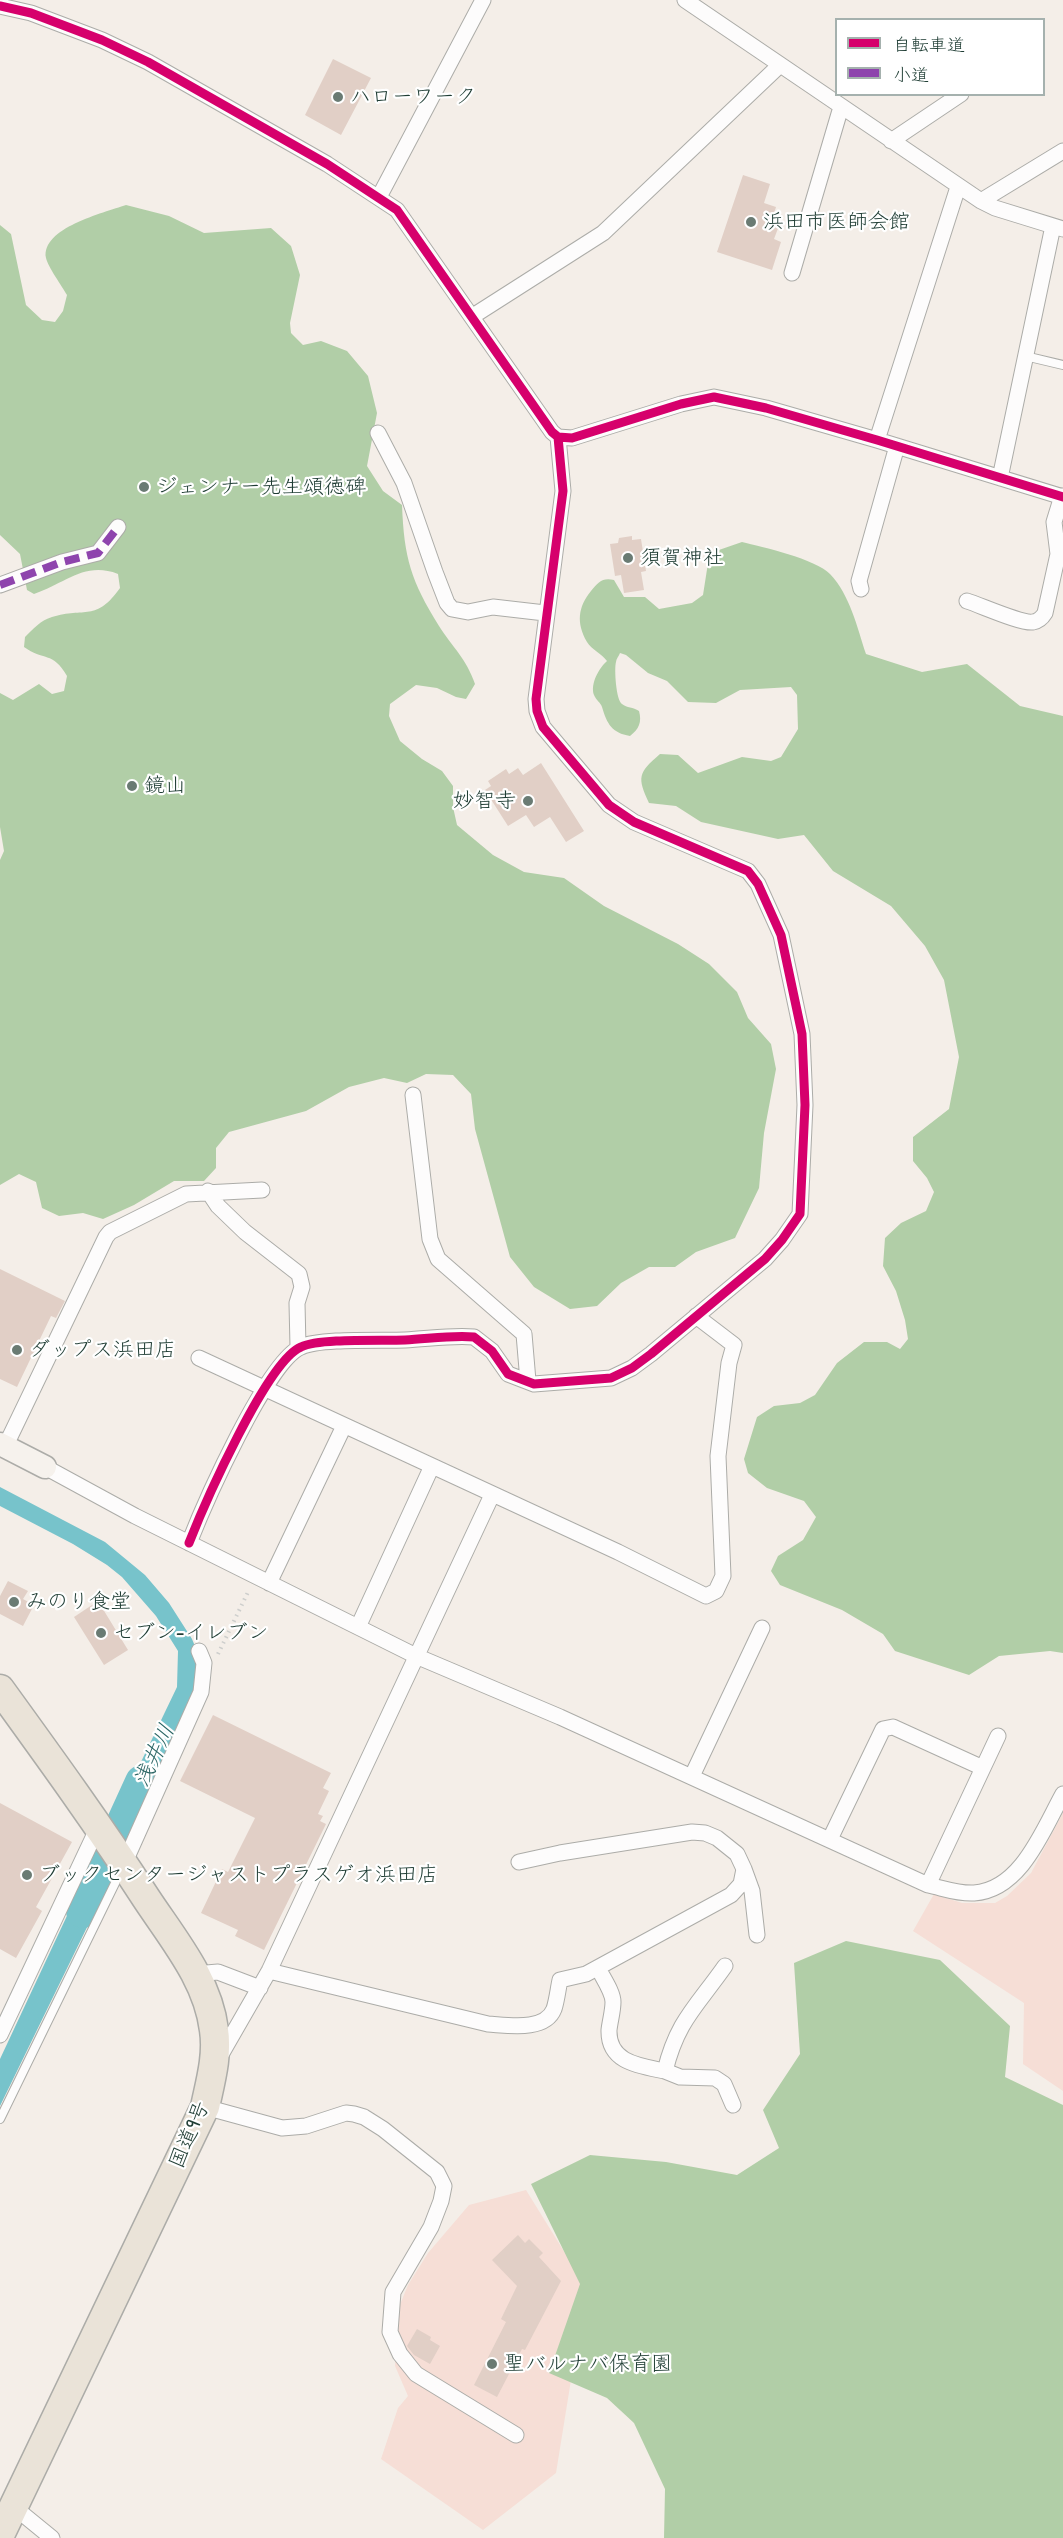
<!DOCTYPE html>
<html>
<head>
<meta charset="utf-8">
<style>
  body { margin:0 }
  #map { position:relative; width:1063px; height:2538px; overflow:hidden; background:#f4eee8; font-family:"Patrick Hand","Klee One",sans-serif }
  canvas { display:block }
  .legend { position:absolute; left:835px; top:18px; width:210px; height:78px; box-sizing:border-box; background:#fff; border:2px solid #a5b1ae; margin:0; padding:8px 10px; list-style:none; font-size:18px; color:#1f3d34 }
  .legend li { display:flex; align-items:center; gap:12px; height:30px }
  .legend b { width:30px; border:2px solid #a5b1ae }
</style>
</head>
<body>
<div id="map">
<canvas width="1063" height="2538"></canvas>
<ul class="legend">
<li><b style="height:8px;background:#d6006c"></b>自転車道</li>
<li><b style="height:8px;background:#8e44ad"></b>小道</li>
</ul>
</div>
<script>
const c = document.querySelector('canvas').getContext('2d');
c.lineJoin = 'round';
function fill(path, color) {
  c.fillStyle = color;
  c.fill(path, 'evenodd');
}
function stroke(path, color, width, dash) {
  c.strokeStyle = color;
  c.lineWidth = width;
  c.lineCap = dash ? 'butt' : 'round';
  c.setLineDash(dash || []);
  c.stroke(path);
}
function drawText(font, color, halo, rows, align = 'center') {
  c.font = font + ' "Patrick Hand","Klee One",sans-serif';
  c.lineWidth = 4.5;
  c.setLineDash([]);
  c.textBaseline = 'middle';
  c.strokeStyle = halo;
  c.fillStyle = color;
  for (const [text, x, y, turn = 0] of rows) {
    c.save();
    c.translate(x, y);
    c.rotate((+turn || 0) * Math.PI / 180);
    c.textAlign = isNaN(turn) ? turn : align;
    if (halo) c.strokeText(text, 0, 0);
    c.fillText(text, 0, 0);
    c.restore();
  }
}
const built = new Path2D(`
  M1063,1813V2091L1023,2064L1024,2003L913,1931L934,1894L962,1903H995L1007,1896L1031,1873Z
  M526,2190L586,2287L556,2473L483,2530L381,2459L398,2408L408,2396L395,2366L399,2307L408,2285L428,2253L469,2205Z`);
const forest = new Path2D(`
  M126,205L169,216L204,233L271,228L291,246L300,275L290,323L291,333L303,345L321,341L347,351L368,376L377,413L367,466L383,491L402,505C404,558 411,581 439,626C453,648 466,658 475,684L466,699L456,697L437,688L416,685L390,704L389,716L400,741L422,759L442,771L453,786V807L457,825L493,855L524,872L564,878L604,906L678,944L709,964L737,992L748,1018L771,1044L776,1069L764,1133L759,1188L735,1238L696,1252L675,1267H649L621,1283L597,1306L570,1309L534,1287L510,1257L475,1129L471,1094L453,1075L426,1074L407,1083L384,1078L349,1087L306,1111L229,1132L216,1148V1168L204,1181H174L134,1205L103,1219L83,1213L59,1216L42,1208L36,1182L19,1174L0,1185V860L4,851L0,827V693L13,700L39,684L52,694L64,691L67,676C53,651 43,661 24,647L25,637C33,629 41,620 52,617C85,607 96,622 120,588L118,574C84,561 65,584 34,594L27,590L20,554L0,535V225L11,234L26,305L42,320L55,322L63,311L67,295C62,286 48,267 46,258C41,228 103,213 126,205Z
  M742,542C762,547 816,559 830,574C850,595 857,627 866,654L922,672L967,664L1020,706L1063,716V1653L1050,1651L999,1656L969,1675L895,1651L883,1634L842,1610L780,1585L771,1571L778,1556L803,1540L816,1517L804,1501L767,1488L748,1473L744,1459L757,1417L774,1406L800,1403L815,1395L837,1363L864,1342H887L900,1349L908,1339L905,1320L896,1291L883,1266L885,1238L901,1223L926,1211L934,1192L927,1178L913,1161V1137L949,1109L959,1057L944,980L925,946L891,906L833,871L804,835L778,839L701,822L676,806L649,803C637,777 638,773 660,754L678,755L698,773L742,757L771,761L781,757L798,729L797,695L791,687L740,690L716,703L688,702L667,681L648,673L626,655L620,653C619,656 616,659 616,662C614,668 616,701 622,704C627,708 633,707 639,711C642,722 639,729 630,736C612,733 607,724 602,707C601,703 596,700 594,695C590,684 599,668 607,661C602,654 591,649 587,642C576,623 578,607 591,591C598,582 603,577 614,580L624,597H645L659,609L692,603L703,595L708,563L716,551Z
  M846,1941L940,1960L1010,2026L1005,2077L1063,2105V2538H664L665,2489L634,2423L607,2398L549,2373L580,2284L531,2184L590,2155L666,2162L737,2175L779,2148L763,2110L800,2054L794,1963Z`);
const water = new Path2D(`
  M0,1487L105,1542L145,1575L169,1603L192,1639L199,1656L193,1698L130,1837L116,1814L177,1687L178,1651L156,1616L122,1577L107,1565L73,1544L0,1506Z
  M94,1858L110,1880L0,2106V2059Z`);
const river = new Path2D(`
  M83,1911L142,1782`);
const building = new Path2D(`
  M333,59L371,78L341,135L305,115Z
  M743,175L770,184L764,203L776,207L772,220L780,223L774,239L781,242L772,270L717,252Z
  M632,536V540L641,539L646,571L641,572L644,590L624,593L621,575L615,576L610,544L618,543L619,538Z
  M541,763L584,831L566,842L550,817L534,827L526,815L508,826L485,790L491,786L488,781L506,769L509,774L518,768L523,775Z
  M0,1269L65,1301L56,1318L51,1316L17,1387L0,1379Z
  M8,1581L28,1591L23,1599L34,1605L23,1626L0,1614V1596Z
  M98,1601L128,1650L104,1665L74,1617Z
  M213,1715L331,1773L323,1788L329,1791L318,1814L323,1816L320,1821L326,1824L264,1950L235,1936L238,1930L201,1913L222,1869L228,1872L255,1818L180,1781Z
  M0,1803L72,1842L36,1907L42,1911L16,1958L0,1949Z
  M518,2235L525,2243L529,2239L543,2253L539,2257L561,2281L525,2350L522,2349L497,2397L474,2385L506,2322L501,2319L517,2286L492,2260Z
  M417,2329L431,2337L430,2340L440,2346L430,2364L414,2355L407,2346Z`);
const path = new Path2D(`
  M218,1654L249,1590`);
const lane = new Path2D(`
  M1025,356L1063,365
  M0,2119L121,1871`);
const street = new Path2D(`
  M685,0L981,201L995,208L1063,229
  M0,6L31,13L102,40L148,62L327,164L397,210L552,432L558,437L572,438L681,404L714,397L766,408L877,440L1063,497
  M891,141L961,94
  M379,197L483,0
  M981,201L1063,151
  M792,273L841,107
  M473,316L603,233L780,65
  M378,433L404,483L435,572L447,603L452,609L468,612L493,607L545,613
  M877,440L958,187
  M1000,478L1053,226
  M0,585L62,562L98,553L118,527
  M861,589L859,581L897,446
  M967,601C980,605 1022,624 1033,622C1039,621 1042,618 1045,613L1058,554L1054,522L1062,496
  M413,1095L430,1239L438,1259L524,1334L528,1381
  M208,1191L218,1206L245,1232L299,1274L302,1287L297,1303L298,1347
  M199,1358L618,1552L706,1596L716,1591L723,1576L718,1456L729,1363L734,1345L696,1316
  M5,1447L106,1237L110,1232L186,1194L262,1190
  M45,1467L135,1516L416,1656L560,1717L928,1885C943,1888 958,1894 974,1893C1021,1890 1043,1830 1063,1794
  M189,1543C204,1505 267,1361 301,1347C320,1338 382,1341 405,1340C428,1339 451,1335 474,1337L492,1351L508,1374L534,1384L611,1378L632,1368L651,1354L765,1259L782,1240L800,1214L805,1105L802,1034L781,935L758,884L748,871L634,822L609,805L543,727L537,711L536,699L563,491L558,437
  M269,1583L344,1426
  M358,1627L432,1466
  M692,1776L762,1628
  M830,1839L883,1729L893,1727L983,1768
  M124,1864L201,1692L204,1663L199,1651
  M744,1869L752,1891L757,1935
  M928,1885L998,1736
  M598,1968C603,1978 613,1992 613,2002C613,2011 610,2021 609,2030C608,2063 640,2066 665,2071C677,2021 697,2006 725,1966
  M269,1971L488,2024C507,2025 545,2032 554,2009C557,2000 558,1989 560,1980L586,1974L731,1895L741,1884L744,1869L737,1854L717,1838L705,1833L692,1832L560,1853L519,1862
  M195,1974L218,1972L260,1988
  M0,2035L99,1825
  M219,2058L269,1971L492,1495
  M665,2071L680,2077L715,2078L724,2084L733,2105
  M205,2107L282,2128L306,2126L346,2113L354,2114L364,2117L383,2129L437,2172L444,2186L441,2201L431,2227L393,2292L390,2332L400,2354L416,2374L516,2435
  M14,2507L52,2538`);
const secondary = new Path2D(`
  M0,1444L45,1467`);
const highway = new Path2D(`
  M0,1689C50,1758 100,1827 146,1898C173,1939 208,1980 214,2030C218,2056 210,2083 205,2107L0,2535`);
const quiet = new Path2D(`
  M0,585L62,562L98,553L118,527`);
const cycleway = new Path2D(`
  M0,6L31,13L102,40L148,62L327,164L397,210L552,432L558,437L572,438L681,404L714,397L766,408L877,440L1063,497
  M189,1543C204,1505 267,1361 301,1347C320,1338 382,1341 405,1340C428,1339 451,1335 474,1337L492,1351L508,1374L534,1384L611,1378L632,1368L651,1354L765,1259L782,1240L800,1214L805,1105L802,1034L781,935L758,884L748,871L634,822L609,805L543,727L537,711L536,699L563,491L558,437`);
const markers = [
  [338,97,6,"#6a7b73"],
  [751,222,6,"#6a7b73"],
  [144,487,6,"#6a7b73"],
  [628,558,6,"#6a7b73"],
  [132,786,6,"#6a7b73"],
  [528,801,6,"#6a7b73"],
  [17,1350,6,"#6a7b73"],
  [14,1602,6,"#6a7b73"],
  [101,1633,6,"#6a7b73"],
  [27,1875,6,"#6a7b73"],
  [492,2364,6,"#6a7b73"]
];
const poiNames = [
  ["ハローワーク",350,97],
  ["浜田市医師会館",763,222],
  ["ジェンナー先生頌徳碑",156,487],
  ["須賀神社",640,558],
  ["鏡山",144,786],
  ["妙智寺",516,801,"right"],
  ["ダップス浜田店",29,1350],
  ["みのり食堂",26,1602],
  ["セブン-イレブン",113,1633],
  ["ブックセンタージャストプラスゲオ浜田店",39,1875],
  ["聖バルナバ保育園",504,2364]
];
const streetNames = [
  ["国道9号",190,2135,-67]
];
const waterNames = [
  ["浅井川",155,1756,-65]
];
fill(built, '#f6ded6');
fill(forest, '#b1cea7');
fill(water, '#77c3cb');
stroke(river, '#77c3cb', 34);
fill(building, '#e1cfc6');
stroke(lane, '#acaca8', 10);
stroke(street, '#acaca8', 17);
stroke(secondary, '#acaca8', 25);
stroke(highway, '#acaca8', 31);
stroke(path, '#cdcecc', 4, [1.5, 4.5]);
stroke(lane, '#fdfcfc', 8);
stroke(street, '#fdfcfc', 15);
stroke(secondary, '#f6f2ed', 22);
stroke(highway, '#eae3d8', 28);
stroke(quiet, '#8e44ad', 8, [15, 8]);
stroke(cycleway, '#d6006c', 9);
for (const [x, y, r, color] of markers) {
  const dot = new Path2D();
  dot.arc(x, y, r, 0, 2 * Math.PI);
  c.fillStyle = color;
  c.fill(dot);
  stroke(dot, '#fff', 2);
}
drawText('21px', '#1f3d34', '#fff', poiNames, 'left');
drawText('21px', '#1f3d34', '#fff', streetNames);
drawText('italic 22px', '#2b6564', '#fff', waterNames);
</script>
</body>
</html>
